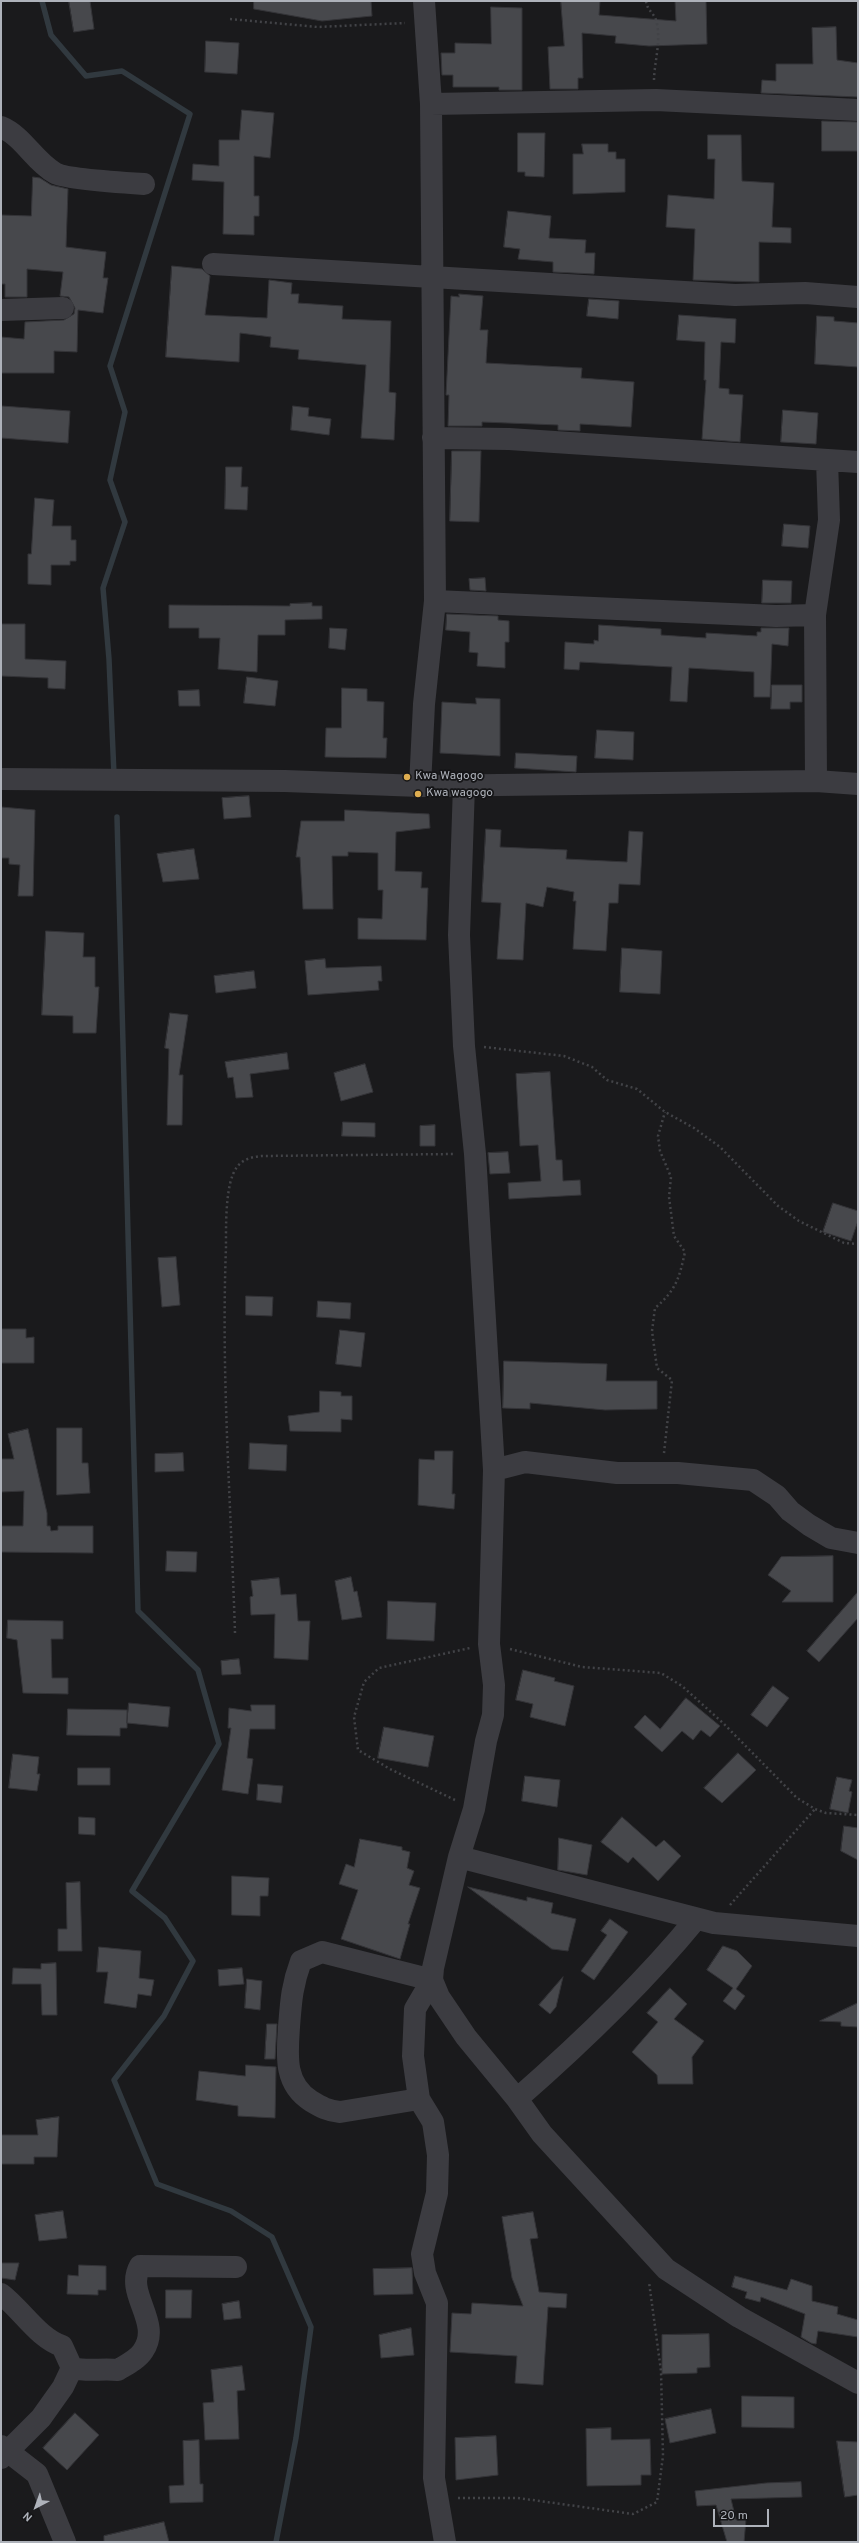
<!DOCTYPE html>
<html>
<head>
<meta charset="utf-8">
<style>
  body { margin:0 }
  #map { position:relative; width:859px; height:2543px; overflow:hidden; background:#1a1a1c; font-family:Overpass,sans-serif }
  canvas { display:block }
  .frame { position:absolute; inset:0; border:2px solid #aeb2ba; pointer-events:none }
  .north { position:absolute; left:16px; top:2487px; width:40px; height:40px; -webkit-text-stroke:3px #151517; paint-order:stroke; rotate:221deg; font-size:11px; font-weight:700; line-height:16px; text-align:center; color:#aeb2ba }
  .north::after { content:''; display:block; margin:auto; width:14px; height:18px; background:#aeb2ba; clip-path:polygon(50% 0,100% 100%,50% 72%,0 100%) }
  .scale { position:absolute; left:713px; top:2509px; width:56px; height:18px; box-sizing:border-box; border:2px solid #aeb2ba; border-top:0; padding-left:5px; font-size:12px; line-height:14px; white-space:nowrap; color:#aeb2ba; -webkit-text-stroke:3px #151517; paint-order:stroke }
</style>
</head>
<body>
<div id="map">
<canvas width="859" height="2543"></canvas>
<div class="frame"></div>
<div class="north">N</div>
<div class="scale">20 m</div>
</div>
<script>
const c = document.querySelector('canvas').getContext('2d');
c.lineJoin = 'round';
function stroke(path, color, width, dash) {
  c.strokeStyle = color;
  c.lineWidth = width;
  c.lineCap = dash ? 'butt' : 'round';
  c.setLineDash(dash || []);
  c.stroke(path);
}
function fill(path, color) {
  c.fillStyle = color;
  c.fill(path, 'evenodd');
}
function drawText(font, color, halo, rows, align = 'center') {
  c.font = font + ' Overpass,sans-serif';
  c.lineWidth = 3.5;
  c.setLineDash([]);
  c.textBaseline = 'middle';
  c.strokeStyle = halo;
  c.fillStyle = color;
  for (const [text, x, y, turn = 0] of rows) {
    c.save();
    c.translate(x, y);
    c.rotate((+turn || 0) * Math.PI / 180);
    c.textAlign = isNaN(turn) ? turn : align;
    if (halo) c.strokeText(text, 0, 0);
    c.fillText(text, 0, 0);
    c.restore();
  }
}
const stream = new Path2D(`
  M42,1L51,35L86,76L122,71L190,114L110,366L125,412L110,480L125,522L103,588L109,659L114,775
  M117,817L138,1611L198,1670L219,1744L132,1891L165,1918L193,1961L164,2016L114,2080L157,2184L231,2211L272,2237L311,2327L296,2438L276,2542`);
const building = new Path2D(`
  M69,1H90L94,29L74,32Z
  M254,1H371L372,16L322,21L254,9Z
  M561,1H600L599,15L676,21L675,1H706L707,44L649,46L615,43L616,36L582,33L583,78H578V89H550L548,47L564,46Z
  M491,7L522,8V90H499V87H453V75H442L441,53H455V43L491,44Z
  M836,27L837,60L858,63V97L761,93L762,80L776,81V64H813L812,28Z
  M206,41L239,43L237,74L205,72Z
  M242,110L274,113L270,158L254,156V196H259V216H254V235L223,234L224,182L192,180L193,164L219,166V140H239Z
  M822,121L858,122V151H822Z
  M518,133H545L544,177L525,176V172H518Z
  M708,135H741L742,181L774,183L772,227L791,228V243L759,242V282L693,280L695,229L666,227L668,195L714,199L715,159H708Z
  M582,144H608V152H616V159H625V192L573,194V154H583Z
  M33,177L40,178L51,185L68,189L66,247L106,252L103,278H108L103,313L78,310L77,352L54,351V373H1V337L24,339L25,322L64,320L74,314L75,308L69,297L60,296L63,272L27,269V297H5V284H1V215L31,216Z
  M508,211L551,216L549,238L586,240L585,253H595L594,274L553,272V262L518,259L520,249L504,247Z
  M172,266L202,269L210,276L205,315L267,318L269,280L292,283L291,294H299L298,303L343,306L342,319L391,321L389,392L396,393L394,440L361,438L366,365L298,359L299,350L270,347L271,337L240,333L239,362L166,357Z
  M459,294L483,296L480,330H488L486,363L582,368L581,378L634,382L631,427L580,424V431L558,430V425L482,422V426H448L449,395H446L451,296L459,297Z
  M589,299L619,301L618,319L587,316Z
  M679,315L736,319L735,343L721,342L719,388L729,389V394L743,395L740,442L702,439L706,380H704L705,342L677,340Z
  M817,316L834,317V321L858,323V367L815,364Z
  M2,406L70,411L68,443L1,438Z
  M293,406L309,408L308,416L331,419L329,435L291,430Z
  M783,410L818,413L816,444L781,442Z
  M452,451H481L479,522L450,521Z
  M226,467H242L241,487H248L247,510L225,509Z
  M35,498L54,500L52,526H71V540H76V561H70V565H51V585L28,584V554H31Z
  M784,524L810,526L808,548L782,546Z
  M485,578L486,591L470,590L469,579Z
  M763,580L792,581L791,603H762Z
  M312,603V606H322V619L285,620V635H258L257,672L218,669L220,638H199V628H169V605L290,606V604Z
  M447,614L498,616V620L509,621V642H505V668L477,666L478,653L469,652L470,632L446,630Z
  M1,624H25V659L66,661L65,689L48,688V678L1,676Z
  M599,625L661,629V635L706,638V633L757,636V632H761V628H789L788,646L772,644L770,697H754V672L689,668L687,702L670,701L672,667L580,662L579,670L564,669L565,642L594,644V640L598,641Z
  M330,628L347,629L345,650L329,648Z
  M247,677L278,681L275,706L244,703Z
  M772,685H802V702H790V709H771Z
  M342,688L367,689V701L384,702L383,738H387L386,758L325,757L326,728H341Z
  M199,690L200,706H179L178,691Z
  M476,698L500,699V756L440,753L442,702L476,704Z
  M597,730L634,732L633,760L595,758Z
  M516,753L577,756L576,772L515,768Z
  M249,796L251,817L224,819L222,798Z
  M1,807L35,810L33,896H18L20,865L9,864V858H1Z
  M345,810L429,814L430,828L396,832L395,871L422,872L421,888H428L426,940L358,939V918L382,919L383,890H378V853L348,852V856H332L333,909H303L300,857H296L301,821H344Z
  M486,829L501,830L500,847L567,850L566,859L627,862L629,831L643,832L640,885L619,884L618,903H609L606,951L573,949L576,901H573L574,892L547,887L543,907L526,903L523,960L497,959L501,903L482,902Z
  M194,849L199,879L163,882L157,854Z
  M46,931L84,933L83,957H95V987H99L96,1033H73V1016L42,1015Z
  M622,948L662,951L660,994L620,992Z
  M325,959L326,968L381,966L382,981H378L379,990L308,995L305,961Z
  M254,971L256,988L216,993L214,976Z
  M170,1013L188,1015L179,1075H183L182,1125H167L169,1049L165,1048Z
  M287,1053L289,1069L250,1074L253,1097L236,1098L233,1077L228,1078L225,1062Z
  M365,1064L373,1092L341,1101L334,1073Z
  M550,1072L556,1160H562L563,1181L580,1180L581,1195L509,1199L508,1183L541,1181L538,1145L520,1146L516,1074Z
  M343,1122L375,1123V1137L342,1136Z
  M435,1125V1146H420V1126Z
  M508,1152L510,1173L490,1174L488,1153Z
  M833,1203L858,1211V1221L851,1241L823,1232Z
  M176,1257L180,1305L162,1307L158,1258Z
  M246,1296L273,1297L272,1316L246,1315Z
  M318,1301L351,1303L350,1319L317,1317Z
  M1,1329H26V1338L34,1337V1363H1Z
  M340,1330L365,1333L361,1367L336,1364Z
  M504,1361L607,1364L606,1381H657V1409L605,1410L530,1403V1409L503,1408Z
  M320,1391L341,1392V1396H352V1420L341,1419V1432L290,1431L288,1416L319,1412Z
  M57,1428H82V1463H88L90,1493L57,1495Z
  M28,1429L47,1513V1526H50L51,1531L58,1530V1526H93V1553L1,1552V1526H23L24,1491L1,1492V1459H14L8,1434Z
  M250,1443L287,1445L286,1471L249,1469Z
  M435,1451H453L452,1494H455L454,1509L418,1505L419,1459L434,1460Z
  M183,1453L184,1471L155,1472V1454Z
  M167,1551L197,1552L196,1572L166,1571Z
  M833,1556V1602H782L791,1591L768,1575L781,1557Z
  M351,1577L354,1592L357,1591L362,1617L342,1620L335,1581Z
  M279,1578L281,1595L296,1594L298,1621H310L308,1660L274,1658L275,1614L251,1615L250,1597L253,1596L251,1581Z
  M858,1592V1618L819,1662L807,1651Z
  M388,1601L436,1603L434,1641L387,1639Z
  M8,1620L63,1621V1639H51L52,1678H68V1694L23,1693L17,1640L7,1638Z
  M239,1659L241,1674L222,1675L221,1661Z
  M523,1670L555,1678L554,1681L574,1686L565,1726L530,1717L533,1704L516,1700Z
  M773,1686L789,1698L767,1727L751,1715Z
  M686,1698L720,1726L710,1737L701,1730L693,1740L682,1731L662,1752L634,1727L645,1715L660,1729Z
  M129,1703L170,1707L168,1727L127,1723Z
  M251,1705H275V1729H250L247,1758L253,1759L248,1794L222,1790L231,1728H228L229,1708L251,1711Z
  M68,1709L127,1710V1728H120V1736L67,1735Z
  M384,1727L434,1736L428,1767L378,1758Z
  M738,1753L756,1770L722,1803L704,1788Z
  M13,1754L39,1757L37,1774H40L37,1791L9,1788Z
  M78,1768H110V1785H78Z
  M525,1776L560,1780L557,1807L522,1801Z
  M837,1777L852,1780L849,1791L852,1792L848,1813L830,1809Z
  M258,1784L283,1786L281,1803L257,1800Z
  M79,1817L95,1818V1835L79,1834Z
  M622,1817L656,1847L664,1840L681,1856L658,1881L633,1857L628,1863L601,1842Z
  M844,1826L858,1828V1860L841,1851Z
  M559,1838L592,1845L587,1875L558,1870Z
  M360,1839L402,1847V1850L410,1852L407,1868L414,1871L409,1885L420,1888L408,1924H410L400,1959L341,1939L358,1890L339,1884L346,1864L354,1867Z
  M232,1876L269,1878L268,1896H260V1916L232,1915Z
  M80,1882L82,1951H58V1929H67L66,1883Z
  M468,1887L527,1901V1897L553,1903L551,1913L576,1919L568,1951L552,1949Z
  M610,1919L628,1932L594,1980L581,1971L607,1935L601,1931Z
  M723,1946L737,1951L752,1966L736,1989L745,1996L735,2010L723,2001L733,1988L707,1970Z
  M99,1947L141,1951L139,1978L154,1980L151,1996L138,1994L136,2008L104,2003L108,1972H97Z
  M56,1963L57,2015H42L41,1984H12L13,1968L41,1969V1964Z
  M242,1968L244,1984L219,1986L218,1970Z
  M563,1977L556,2007L550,2014L539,2005Z
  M247,1979L262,1981L260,2010L245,2008Z
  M670,1988L687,2004L674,2019L704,2041L692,2057L693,2084H658L657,2075L632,2052L658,2022L647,2013Z
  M858,2003V2027L841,2026V2022L820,2021Z
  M267,2024H277L275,2059H265Z
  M246,2065L276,2067L275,2118L238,2116V2106L196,2100L199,2071L245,2076Z
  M59,2117L57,2157H34V2164H1V2135H38L36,2120Z
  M63,2211L67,2238L39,2241L35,2215Z
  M533,2212L538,2238L530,2239L539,2292L567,2294L566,2308L548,2307L543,2385L515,2383L517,2356L450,2352L452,2313L471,2314L472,2303L523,2306L512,2278L502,2217Z
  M1,2263H19L15,2280L1,2278Z
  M79,2265L106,2266V2290H98V2295L67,2294L68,2275L78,2276Z
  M412,2268L413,2294L374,2295L373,2269Z
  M735,2276L787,2290L791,2279L812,2286V2301L838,2307L837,2314L858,2320V2337L818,2331L816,2344L811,2343L801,2337L805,2314L761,2297L760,2302L745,2298L747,2292L732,2287Z
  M166,2290H192L191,2318H166Z
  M239,2301L241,2318L224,2320L222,2304Z
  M411,2328L414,2355L381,2358L379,2335Z
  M709,2334L710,2367L697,2368V2373L662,2374V2335Z
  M242,2366L245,2390L237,2391L239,2439L205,2440L203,2403L214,2402L211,2370Z
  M742,2396L794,2397V2428L742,2427Z
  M711,2409L716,2433L670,2443L665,2419Z
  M75,2413L99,2435L67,2470L43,2448Z
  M611,2428V2440L650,2439L651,2475H641V2485L587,2486L586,2429Z
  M496,2436L498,2475L456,2480L455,2438Z
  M199,2440L200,2484H203V2502L170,2503L169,2486L184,2485L183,2441Z
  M837,2441L858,2442V2495L845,2497Z
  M801,2482L802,2497L731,2499L736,2520L746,2519L744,2542H727L716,2505L697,2506L695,2491L766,2483Z
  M164,2522L169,2542H104V2536Z`);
const path = new Path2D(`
  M646,1C647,10 653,12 656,20C662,40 654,62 654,81
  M230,19L318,27L405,23
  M484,1047L564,1056L592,1067L607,1080L637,1089L665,1112L694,1128L720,1147L778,1206L799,1221L844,1243L858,1244
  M664,1453L672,1380L657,1368L652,1331L655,1308C676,1290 679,1279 685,1252L674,1236L669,1197L671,1177L660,1151L658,1136L665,1112
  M235,1633C231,1504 221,1375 226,1247C226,1227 225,1182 237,1167C243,1159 252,1157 261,1156L455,1154
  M510,1649L582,1667L661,1673L682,1686L723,1723L797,1798L815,1809L826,1813L858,1815
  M455,1800L390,1769L358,1750L354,1717L364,1682L379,1668L470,1648
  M730,1905L815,1809
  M458,2498H518L633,2514L657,2502L663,2456L661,2371L649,2282`);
const minor = new Path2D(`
  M431,104L656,100L858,110
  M1,127C23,136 34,161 55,173C65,179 128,183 144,184
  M213,264L735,295L805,293L858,297
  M1,310L63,308
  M433,438L509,439L858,462
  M435,601L776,616L815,615L816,781
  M815,615L829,520L827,460
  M1,779L285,781L420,786L816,781L858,784
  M464,785L459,935L464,1046L475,1154L494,1470L489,1644L494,1685L493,1715L486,1741L474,1809L459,1857L433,1968L432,1980L439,1997L466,2037L517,2099L542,2134L666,2269L739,2317L858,2383
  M420,786L424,704L435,601L431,104L424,1
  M494,1470L525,1462L617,1473H678L753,1480L777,1496L790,1511L809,1525L831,1538L858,1543
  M459,1857L714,1923L858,1936
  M419,2099L340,2112C328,2111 321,2107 311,2101C284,2084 287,2056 289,2027C291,2001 292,1985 301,1961L322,1952L432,1980L415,2009L413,2056L419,2099L433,2122L438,2155L437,2193L422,2254L425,2273L437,2303L434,2478L445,2542
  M517,2099C581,2043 642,1985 696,1919
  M1,2294C22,2310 38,2338 62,2346L72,2368L63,2387L41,2418L1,2458
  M72,2368C90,2372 101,2368 118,2370C126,2365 138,2359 143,2351C163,2322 124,2294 140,2266L236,2267
  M1,2446L37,2474L65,2542`);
const markers = [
  [407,777,4,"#dead50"],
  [418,794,4,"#dead50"]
];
const poiNames = [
  ["Kwa Wagogo",415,777],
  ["Kwa wagogo",426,794]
];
stroke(stream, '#31393f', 5.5);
fill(building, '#47484c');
stroke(building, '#343438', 1);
stroke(path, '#424347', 2.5, [2, 3]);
stroke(minor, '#3c3c41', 22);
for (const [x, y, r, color] of markers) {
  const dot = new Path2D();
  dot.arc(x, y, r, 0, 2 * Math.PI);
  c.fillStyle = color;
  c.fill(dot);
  stroke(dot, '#151517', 1.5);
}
drawText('12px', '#aeb2ba', '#151517', poiNames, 'left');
</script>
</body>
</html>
